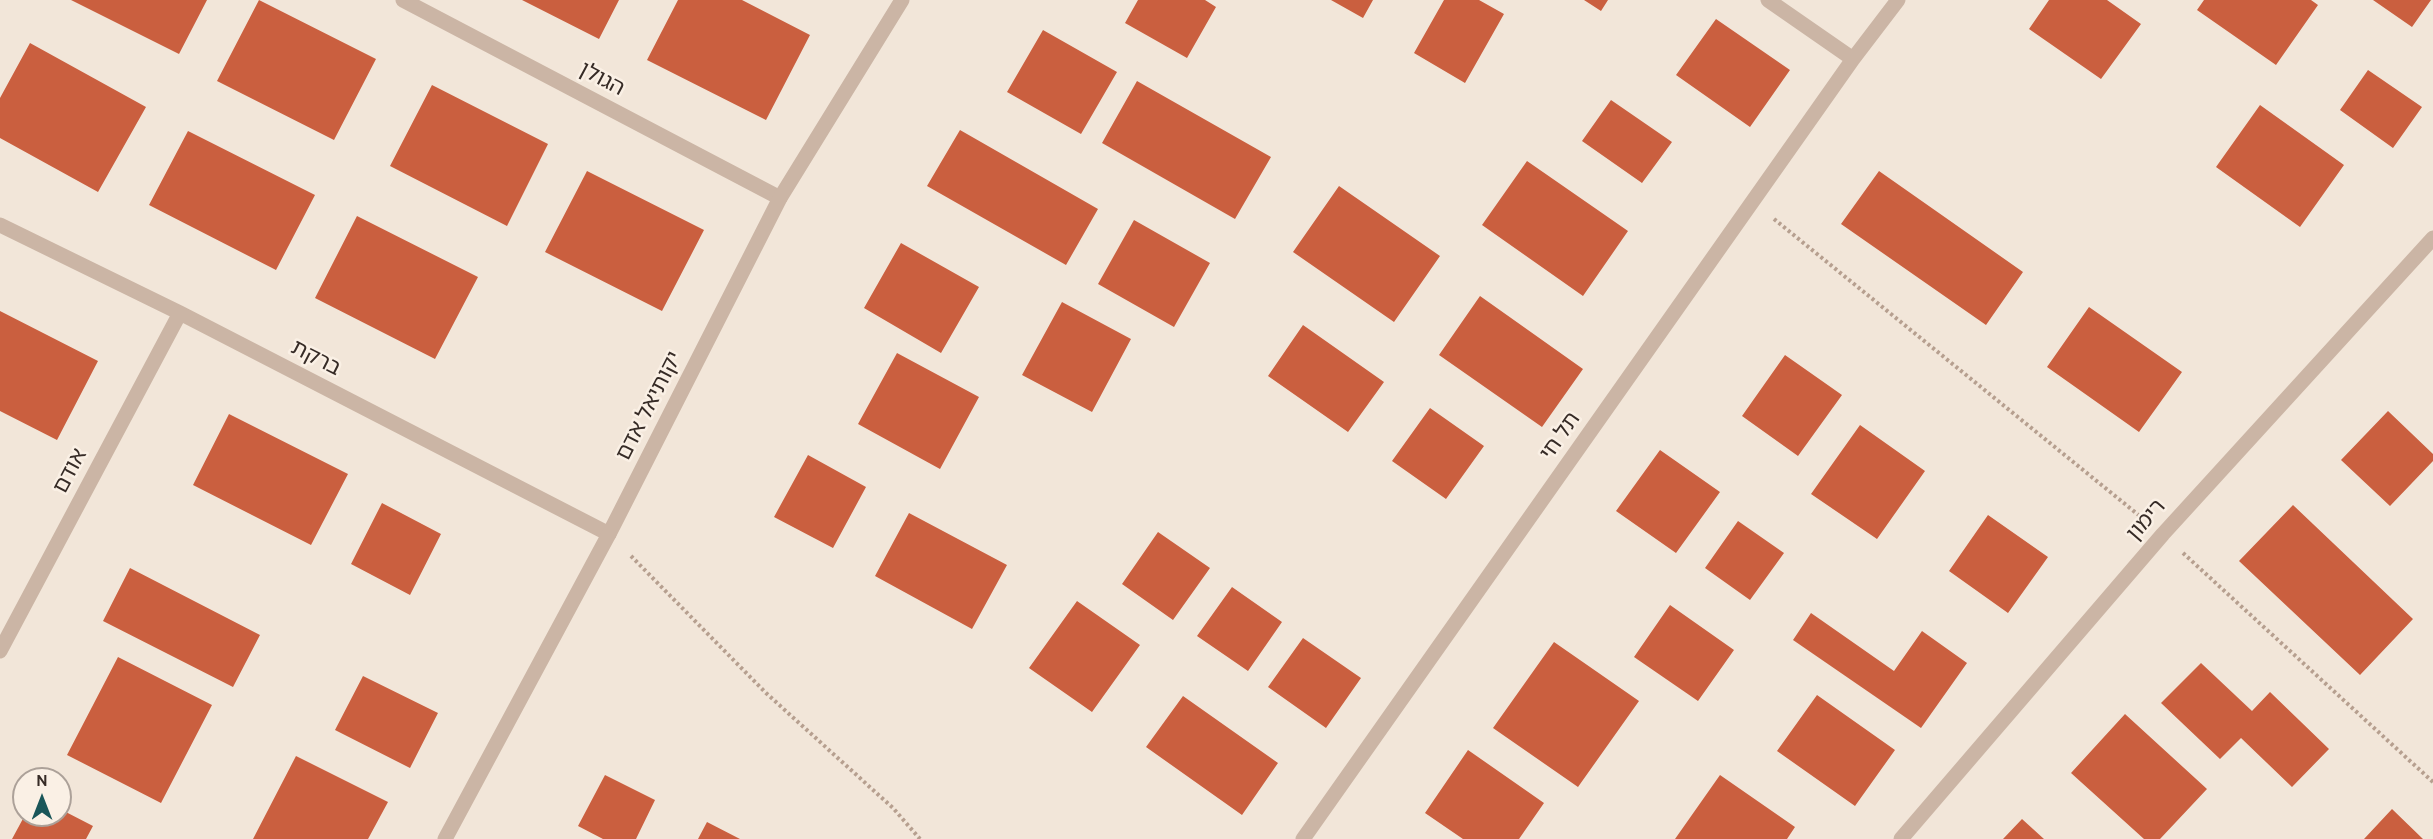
<!DOCTYPE html>
<html>
<head>
<meta charset="utf-8">
<style>
  body { margin:0 }
  #map { position:relative; width:2433px; height:839px; overflow:hidden; background:#f2e6d9; font-family:Cabin,sans-serif }
  canvas { display:block }
  .north { position:absolute; left:12px; top:767px; width:60px; height:60px; box-sizing:border-box; background:#faf0e5; border:2px solid #aca199; border-radius:50%; rotate:0deg; font-size:16px; font-weight:700; line-height:24px; text-align:center; color:#362b26 }
  .north::after { content:''; display:block; margin:auto; width:21px; height:27px; background:#1a5659; clip-path:polygon(50% 0,100% 100%,50% 72%,0 100%) }
</style>
</head>
<body>
<div id="map">
<canvas width="2433" height="839"></canvas>
<div class="north">N</div>
</div>
<script>
const c = document.querySelector('canvas').getContext('2d');
c.lineJoin = 'round';
function fill(path, color) {
  c.fillStyle = color;
  c.fill(path, 'evenodd');
}
function stroke(path, color, width, dash) {
  c.strokeStyle = color;
  c.lineWidth = width;
  c.lineCap = dash ? 'butt' : 'round';
  c.setLineDash(dash || []);
  c.stroke(path);
}
function drawText(font, color, halo, rows, align = 'center') {
  c.font = font + ' Cabin,"Noto Sans Hebrew",sans-serif';
  c.lineWidth = 5;
  c.setLineDash([]);
  c.textBaseline = 'middle';
  c.strokeStyle = halo;
  c.fillStyle = color;
  for (const [text, x, y, turn = 0] of rows) {
    c.save();
    c.translate(x, y);
    c.rotate((+turn || 0) * Math.PI / 180);
    c.textAlign = isNaN(turn) ? turn : align;
    if (halo) c.strokeText(text, 0, 0);
    c.fillText(text, 0, 0);
    c.restore();
  }
}
const building = new Path2D(`
  M71,0H207L179,54Z
  M259,0L376,59L334,140L217,81Z
  M522,0H619L599,39Z
  M678,0H742L810,35L766,120L647,60Z
  M1138,0H1205L1216,7L1187,58L1125,23Z
  M1331,0H1373L1363,18Z
  M1444,0H1479L1504,14L1465,83L1414,53Z
  M1584,0H1608L1601,11Z
  M2049,0H2107L2141,24L2101,79L2029,29Z
  M2204,0H2311L2318,5L2276,65L2197,10Z
  M2373,0H2431L2412,27Z
  M1716,19L1790,70L1750,127L1676,75Z
  M1043,30L1117,72L1081,134L1007,92Z
  M30,43L146,107L98,192L0,138V98Z
  M2368,70L2422,107L2393,148L2340,110Z
  M1137,81L1271,157L1235,219L1102,143Z
  M432,85L548,144L507,226L390,166Z
  M1611,100L1672,142L1642,183L1582,141Z
  M2260,105L2344,165L2300,227L2216,167Z
  M960,130L1098,209L1066,265L927,186Z
  M188,131L315,195L276,270L149,205Z
  M1527,161L1628,231L1583,296L1482,225Z
  M587,171L704,230L662,311L545,252Z
  M1879,171L2023,272L1986,325L1841,224Z
  M1339,186L1440,256L1394,322L1293,252Z
  M357,216L478,277L435,359L315,298Z
  M1134,220L1210,263L1174,327L1098,284Z
  M901,243L979,287L941,353L864,308Z
  M1480,296L1583,369L1542,427L1439,355Z
  M1062,302L1131,339L1092,412L1022,375Z
  M2089,307L2182,372L2139,432L2047,367Z
  M0,311L98,361L57,440L0,411Z
  M1303,325L1384,382L1348,432L1268,376Z
  M897,353L979,397L940,469L858,424Z
  M1785,355L1842,395L1798,456L1742,416Z
  M1430,408L1484,446L1446,499L1392,461Z
  M2388,411L2433,454V461L2390,506L2341,460Z
  M229,414L348,474L311,545L193,485Z
  M1860,425L1925,471L1877,539L1811,494Z
  M1660,450L1720,492L1676,553L1616,511Z
  M808,455L866,487L833,548L774,517Z
  M382,503L441,534L410,595L351,564Z
  M2293,505L2413,619L2360,675L2239,561Z
  M909,513L1007,565L972,629L875,576Z
  M1988,515L2048,557L2008,613L1949,571Z
  M1738,521L1784,553L1750,600L1705,568Z
  M1158,532L1210,568L1173,620L1122,584Z
  M130,568L260,635L233,687L103,621Z
  M1232,587L1282,622L1248,671L1197,636Z
  M1077,601L1140,645L1092,712L1029,668Z
  M1670,605L1734,650L1698,701L1634,657Z
  M1811,613L1894,671L1922,631L1967,663L1921,728L1793,640Z
  M1303,638L1361,678L1326,728L1268,687Z
  M1554,642L1639,701L1578,787L1493,728Z
  M118,657L212,705L161,803L67,755Z
  M2201,663L2252,711L2270,692L2329,749L2292,787L2241,738L2220,759L2161,703Z
  M363,676L438,713L410,768L335,730Z
  M1817,695L1895,750L1855,806L1777,751Z
  M1183,696L1278,763L1242,815L1146,747Z
  M2125,714L2207,789L2160,839H2144L2071,773Z
  M1468,750L1544,803L1519,839H1463L1425,813Z
  M296,756L388,802L368,839H253Z
  M605,775L655,800L636,839H603L578,826Z
  M1720,775L1795,827L1787,839H1675Z
  M60,809L93,826L86,839H12L25,815H60Z
  M2392,809L2423,839H2364Z
  M2022,819L2044,839H2003Z
  M707,822L740,839H698Z`);
const path = new Path2D(`
  M1774,219L2141,517
  M2183,553L2433,782
  M631,556L766,693L893,808L920,839`);
const minor = new Path2D(`
  M403,0L780,198
  M1768,0L1853,59
  M0,225L180,313L609,534
  M0,651L180,313
  M1303,839L1853,59L1898,0
  M1901,839L2163,534L2433,238`);
const tertiary = new Path2D(`
  M445,839L609,534L780,198L902,0`);
const streetNames = [
  ["הגולן",602,79,28],
  ["ברקת",316,358,27],
  ["יקותיאל אדם",649,406,-63],
  ["תל חי",1560,436,-55],
  ["אודם",70,471,-62],
  ["רימון",2146,520,-49]
];
fill(building, '#ca5f3f');
stroke(path, '#b69f8f', 4, [3, 3]);
stroke(minor, '#cbb5a5', 15);
stroke(tertiary, '#cbb5a5', 15);
drawText('22px', '#362b26', '#faf0e5', streetNames);
</script>
</body>
</html>
